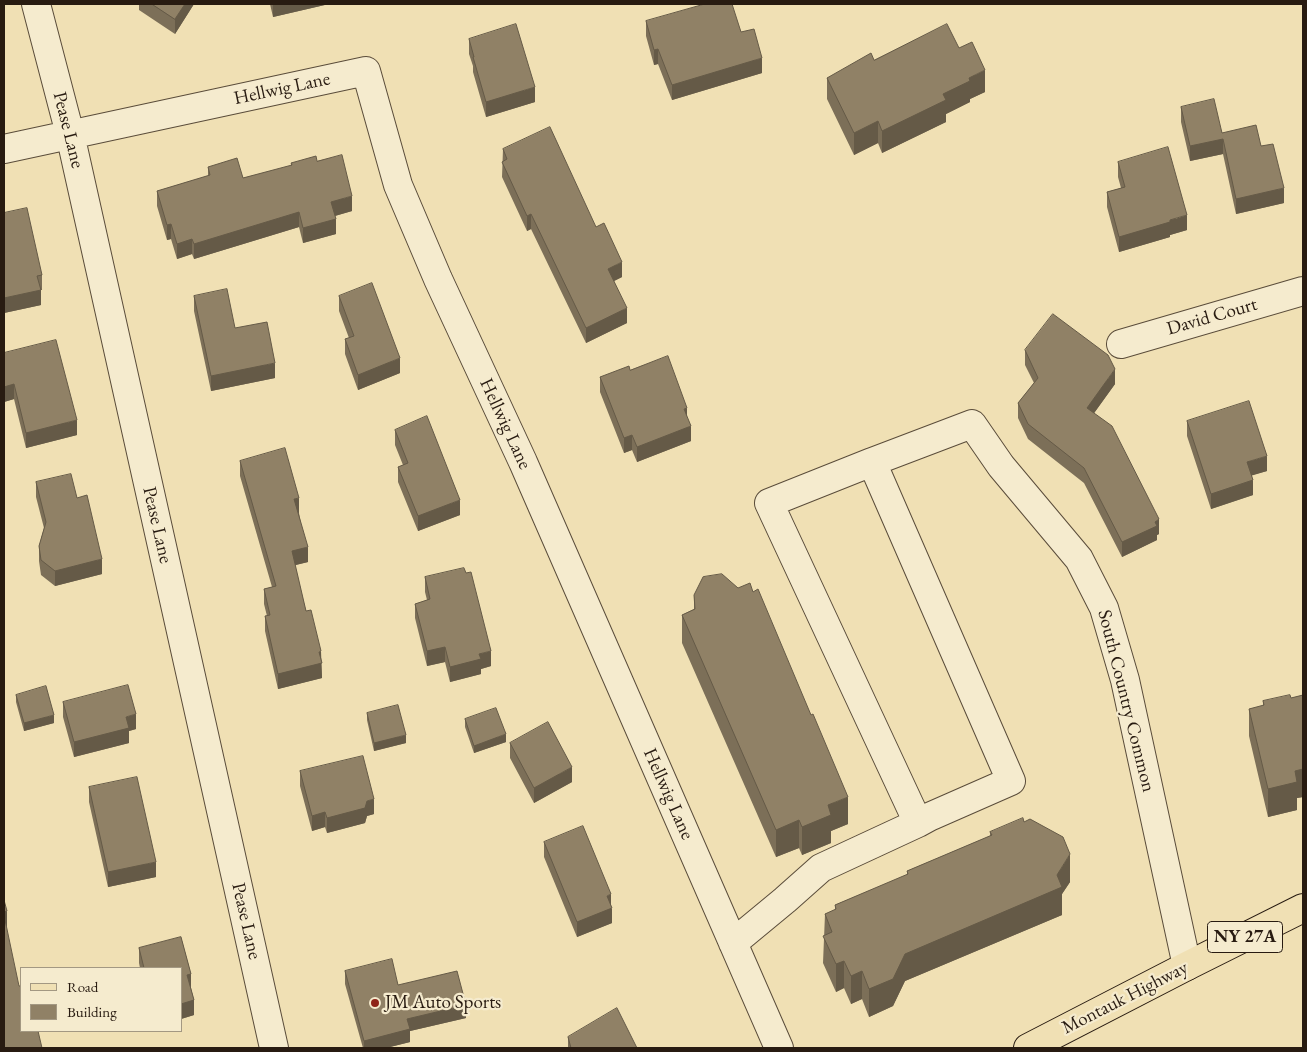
<!DOCTYPE html>
<html>
<head>
<meta charset="utf-8">
<style>
  body { margin:0 }
  #map { position:relative; width:1307px; height:1052px; overflow:hidden; background:#f0e0b4; font-family:"EB Garamond",serif }
  canvas { display:block }
  .frame { position:absolute; inset:0; border:5px solid #281b11; pointer-events:none }
  .legend { position:absolute; left:20px; top:967px; width:162px; height:65px; box-sizing:border-box; background:#f5ebce; border:1px solid #a39882; margin:0; padding:6px 9px; list-style:none; font-size:15px; color:#281b11 }
  .legend li { display:flex; align-items:center; gap:10px; height:25px }
  .legend b { width:25px; border:1px solid #a39882 }
</style>
</head>
<body>
<div id="map">
<canvas width="1307" height="1052"></canvas>
<div class="frame"></div>
<ul class="legend">
<li><b style="height:6px;background:#f0e0b4"></b>Road</li>
<li><b style="height:14px;background:#908166"></b>Building</li>
</ul>
</div>
<script>
const c = document.querySelector('canvas').getContext('2d');
c.lineJoin = 'round';
function stroke(path, color, width, dash) {
  c.strokeStyle = color;
  c.lineWidth = width;
  c.lineCap = dash ? 'butt' : 'round';
  c.setLineDash(dash || []);
  c.stroke(path);
}
function fill(path, color) {
  c.fillStyle = color;
  c.fill(path, 'evenodd');
}
function drawText(font, color, halo, rows, align = 'center') {
  c.font = font + ' "EB Garamond",serif';
  c.lineWidth = 4.5;
  c.setLineDash([]);
  c.textBaseline = 'middle';
  c.strokeStyle = halo;
  c.fillStyle = color;
  for (const [text, x, y, turn = 0] of rows) {
    c.save();
    c.translate(x, y);
    c.rotate((+turn || 0) * Math.PI / 180);
    c.textAlign = isNaN(turn) ? turn : align;
    if (halo) c.strokeText(text, 0, 0);
    c.fillText(text, 0, 0);
    c.restore();
  }
}
const minor = new Path2D(`
  M36,4L70,134L274,1048
  M4,149L366,71L398,185L438,279L523,462L779,1048
  M1121,344L1303,291
  M872,462L972,424L1001,466L1079,559L1104,608L1125,680L1187,966
  M733,943L785,900L821,868L918,823L929,817L1011,781L872,462L769,503L918,823`);
const primary = new Path2D(`
  M1028,1048L1187,966L1303,908`);
const wall = new Path2D(`
  M139,4H194L175,34L139,10Z
  M270,4H329L273,17Z
  M646,21L741,32L762,73L672,100L658,64L654,65L646,36Z
  M469,39L535,102L486,117L473,72V66L469,54Z
  M959,48L985,92L970,99V102L946,114V122L882,153L878,143L854,155L827,99V78L874,60Z
  M1181,107L1222,133L1261,146L1284,203L1236,214L1223,154L1190,161L1181,122Z
  M503,149L596,227L622,277L614,281L627,323L586,343L531,229L527,231L502,177Z
  M317,161L352,211L335,216L336,234L303,243L299,227L194,259L192,254L177,259L171,239L167,240L157,206V191L208,176V167L243,178L291,166V163Z
  M1118,162L1187,230L1170,235V237L1119,252L1107,207V192L1121,188L1118,177Z
  M4,213L42,275V290H41V305L4,313Z
  M194,296L235,328L275,378L211,391L194,311Z
  M339,296L400,373L358,390L345,354V339L349,338L339,311Z
  M1025,350L1115,384L1094,413L1159,534L1157,535V540L1122,557L1084,483L1028,439L1018,418V403L1034,383L1025,365Z
  M4,353L77,435L26,448L14,399L4,402Z
  M630,370L687,418L691,441L637,462L632,450L624,453L600,392V377Z
  M1187,421L1267,471L1252,475L1253,495L1211,509L1187,436Z
  M395,430L460,515L418,531L398,482V467L403,465L395,445Z
  M240,461L299,513L308,562L295,565L306,611L321,659L322,678L278,689L265,631V616H267L264,604V589L272,587L240,476Z
  M36,482L77,498L102,574L55,586L41,575L39,561V546L44,528L36,497Z
  M425,577L491,666L481,669V674L450,682L445,662L427,666L415,618V604L427,600L425,592Z
  M694,595L848,824L831,831V843L802,855L799,848L776,857L682,643V615L694,609Z
  M16,695L54,723L24,731L16,702Z
  M1303,695V797L1297,798V810L1268,817L1249,736V709L1263,706V701L1291,698Z
  M63,702L136,729L129,731V743L74,757L63,717Z
  M367,713L406,743L374,751L367,720Z
  M465,719L506,742L474,753L465,727Z
  M510,743L572,782L534,803L510,758Z
  M300,771L374,814L367,816L365,823L327,833L325,827L312,831L300,786Z
  M89,787L156,877L108,887L89,802Z
  M1024,822L1070,882L1062,894V915L905,981L893,1006L869,1017L862,999L851,1004L844,988L836,992L823,963L825,914L835,910V905L907,875V871L990,836V832Z
  M544,842L611,904L612,923L577,937L544,857Z
  M181,937L191,974V988L194,1000V1015L181,1019V968H140L139,963V948Z
  M345,971L398,985L466,1018L410,1031V1042L386,1048H363L345,984Z
  M568,1037L637,1048H568Z`);
const shadedWall = new Path2D(`
  M185,4H194L175,34V19Z
  M273,4H329L273,17Z
  M658,49V64L654,65V50Z
  M762,58V73L672,100V85Z
  M985,70V92L970,99V102L946,114V122L882,153V131L969,78Z
  M535,87V102L486,117V102Z
  M878,121V143L854,155V133Z
  M1223,139V154L1190,161V146Z
  M1284,188V203L1236,214V199Z
  M352,196V211L331,217V202Z
  M299,212V227L194,259V244Z
  M531,214V229L527,231V216Z
  M1187,215V230L1170,235V237L1119,252V237Z
  M336,219V234L303,243V228Z
  M171,224V239L167,240V225Z
  M192,239V254L177,259V244Z
  M622,262V277L608,284V269Z
  M41,290V305L4,313V298Z
  M627,308V323L586,343V328Z
  M400,358V373L358,390V375Z
  M275,363V378L211,391V376Z
  M1115,369V384L1087,423V408Z
  M14,384V399L4,402V387Z
  M687,408V423L684,409Z
  M77,420V435L26,448V433Z
  M691,426V441L637,462V447Z
  M632,435V450L624,453V438Z
  M1267,456V471L1247,477V462Z
  M1253,480V495L1211,509V494Z
  M299,498V513L294,514V499Z
  M460,500V515L418,531V516Z
  M1159,519V534L1157,535V540L1122,557V542Z
  M308,547V562L292,566V551Z
  M102,559V574L55,586V571Z
  M445,647V662L427,666V651Z
  M321,651L322,678L278,689V674Z
  M491,651V666L481,669V674L450,682V667L479,654Z
  M136,714V729L129,731V743L74,757V742L126,717Z
  M54,715V723L24,731V723Z
  M506,734V742L474,753V746Z
  M406,735V743L374,751V743Z
  M572,767V782L534,803V788Z
  M1303,769V797L1297,798V810L1268,817V789L1295,771Z
  M848,797V824L831,831V843L802,855V827L828,805Z
  M374,799V814L367,816L365,823L327,833V818L367,801Z
  M325,812V827L312,831V816Z
  M799,820V848L776,857V830Z
  M1070,854V882L1062,894V915L905,981L893,1006L869,1017V989L905,954L1057,875Z
  M156,862V877L108,887V872Z
  M611,894V909L612,908V923L577,937V922L607,896Z
  M7,911V926L4,927V912Z
  M844,961V988L836,992V964Z
  M862,971V999L851,1004V976Z
  M191,974V989L187,975Z
  M194,1000V1015L181,1019V1004Z
  M466,1005V1018L410,1031V1042L386,1048H364V1041L407,1019Z`);
const building = new Path2D(`
  M152,4H185L175,19Z
  M705,4H732L741,32L754,29L762,58L672,85L658,49L654,50L646,21Z
  M516,24L535,87L486,102L473,57H474L469,39Z
  M947,24L959,48L972,42L985,70L969,78L970,81L943,94L946,100L882,131L878,121L854,133L827,78L871,53L874,60Z
  M1214,99L1222,133L1256,125L1261,146L1273,144L1284,188L1236,199L1223,139L1190,146L1181,107Z
  M550,127L596,227L604,223L622,262L608,269L627,308L586,328L531,214L527,216L502,162L507,159L503,149Z
  M1168,147L1187,215L1170,220V222L1119,237L1107,192L1125,187L1118,162Z
  M342,155L352,196L331,202L336,219L303,228L299,212L194,244L192,239L177,244L171,224L167,225L157,191L210,175L208,167L237,158L243,178L292,165L291,163L316,156L317,161Z
  M27,208L42,275L37,276L41,290L4,298V213Z
  M372,283L400,358L358,375L345,339L354,336L339,296Z
  M227,289L235,328L267,322L275,363L211,376L194,296Z
  M1053,314L1108,355L1115,369L1087,408L1112,426L1159,519L1155,522L1157,526L1122,542L1084,468L1028,424L1018,403L1038,378L1025,350Z
  M56,340L77,420L26,433L14,384L4,387V353Z
  M668,356L687,408L684,409L691,426L637,447L632,435L624,438L600,377L629,366L630,370Z
  M1249,401L1267,456L1247,462L1253,480L1211,494L1187,421Z
  M427,416L460,500L418,516L398,467L408,463L395,430Z
  M285,448L299,498L294,499L308,547L292,551L306,611L311,610L321,651L319,652L322,663L278,674L265,616L270,615L264,589L276,586L240,461Z
  M71,474L77,498L87,495L102,559L55,571L41,560L39,546L46,522L36,482Z
  M464,568L466,573L471,572L491,651L479,654L481,659L450,667L445,647L427,651L415,604L430,599L425,577Z
  M722,574L738,588L750,583L753,592L758,589L811,715L813,714L848,797L828,805L831,815L802,827L799,820L776,830L682,615L695,609L694,595L703,577Z
  M128,685L136,714L126,717L129,728L74,742L63,702Z
  M46,686L54,715L24,723L16,695Z
  M1290,695L1291,698L1303,695V769L1295,771L1297,782L1268,789L1249,709L1264,705L1263,701Z
  M398,705L406,735L374,743L367,713Z
  M496,708L506,734L474,746L465,719Z
  M548,722L572,767L534,788L510,743Z
  M363,756L374,799L367,801L365,808L327,818L325,812L312,816L300,771Z
  M137,777L156,862L108,872L89,787Z
  M1023,818L1024,822L1030,819L1063,837L1070,854L1057,875L1062,887L905,954L893,979L869,989L862,971L851,976L844,961L836,964L823,936L832,932L825,914L836,909L835,905L908,874L907,871L992,835L990,832Z
  M583,826L611,894L607,896L612,908L577,922L544,842Z
  M4,900L7,911L4,912Z
  M4,915L19,986H21V1031H38L42,1048H4Z
  M181,937L191,974L187,975L194,1000L181,1004V968H144L139,948Z
  M392,959L398,985L457,971L466,1005L407,1019L410,1029L364,1041L345,971Z
  M617,1008L637,1048H571L568,1037Z`);
const markers = [
  [375,1003,5,"#8f2418"]
];
const shields = [
  [1245,937,75]
];
const shieldNames = [
  ["NY 27A",1245,937]
];
const streetNames = [
  ["Hellwig Lane",282,89,-12],
  ["Pease Lane",68,130,76],
  ["David Court",1212,317,-16],
  ["Hellwig Lane",505,424,65],
  ["Pease Lane",157,525,77],
  ["South Country Common",1126,701,76],
  ["Hellwig Lane",668,794,66],
  ["Pease Lane",246,921,77],
  ["Montauk Highway",1125,998,-27]
];
const poiNames = [
  ["JM Auto Sports",385,1003]
];
stroke(minor, '#5a4c3a', 30);
stroke(primary, '#281b11', 30);
stroke(minor, '#f5ebce', 28);
stroke(primary, '#f0e0b4', 28);
fill(wall, '#7c6f58');
fill(shadedWall, '#655a47');
fill(building, '#908166');
stroke(building, '#655a47', 1);
for (const [x, y, r, color] of markers) {
  const dot = new Path2D();
  dot.arc(x, y, r, 0, 2 * Math.PI);
  c.fillStyle = color;
  c.fill(dot);
  stroke(dot, '#f5ebce', 2);
}
for (const [x, y, w] of shields) {
  const box = new Path2D();
  box.roundRect(x - w / 2, y - 15.5, w, 31, 4);
  c.fillStyle = '#f5ebce';
  c.fill(box);
  stroke(box, '#281b11', 1);
}
drawText('bold 18px', '#281b11', null, shieldNames);
drawText('19px', '#281b11', '#f5ebce', streetNames);
drawText('19px', '#281b11', '#f5ebce', poiNames, 'left');
</script>
</body>
</html>
